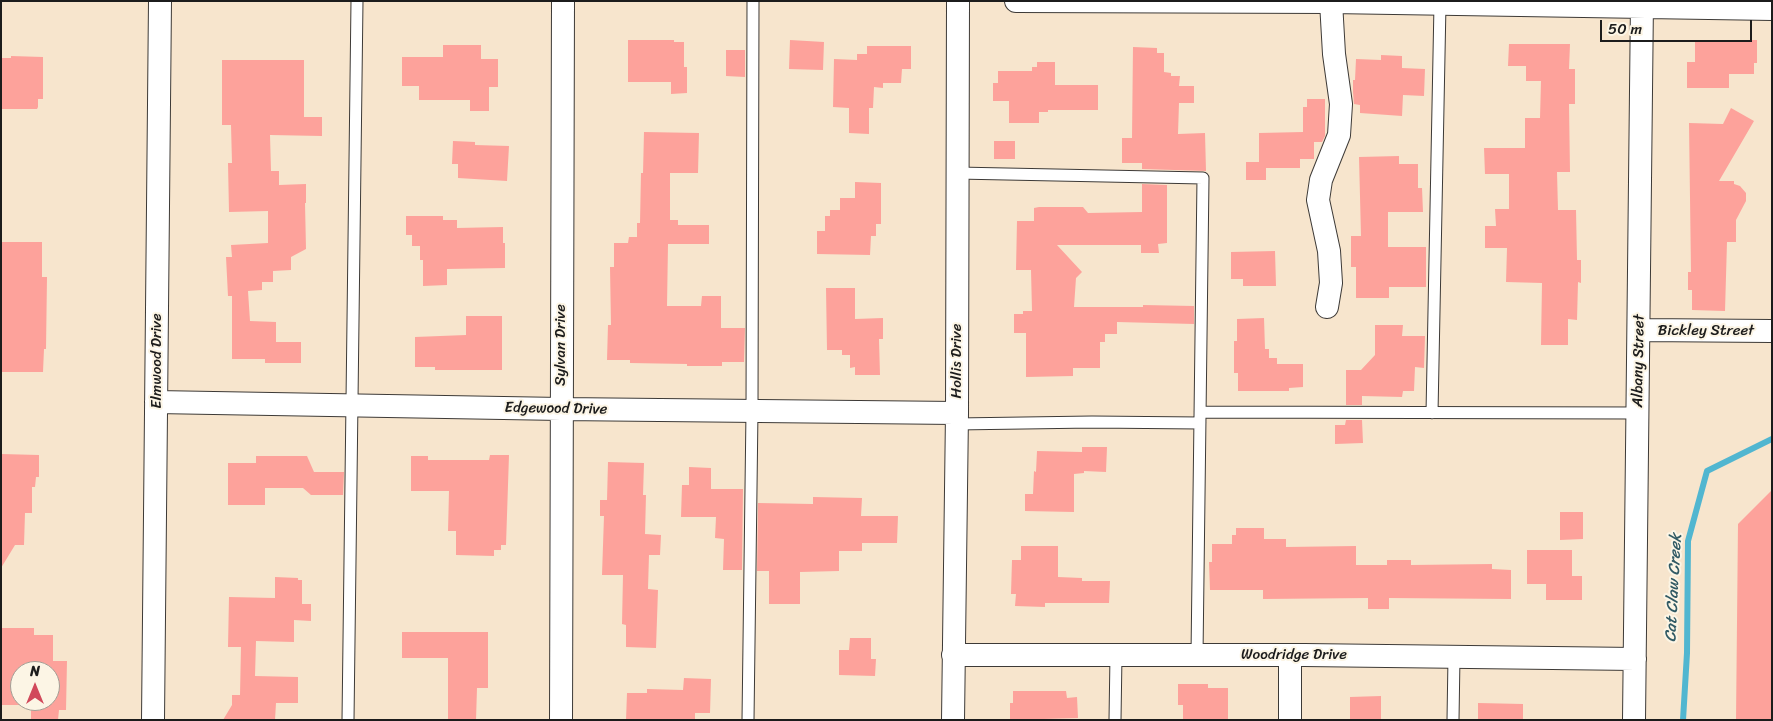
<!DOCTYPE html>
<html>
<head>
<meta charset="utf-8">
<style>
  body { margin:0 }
  #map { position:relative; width:1773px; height:721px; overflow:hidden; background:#f7e5cd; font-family:Sriracha,sans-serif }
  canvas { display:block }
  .frame { position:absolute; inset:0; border:2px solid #1c1c1c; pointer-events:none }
  .north { position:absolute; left:10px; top:661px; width:50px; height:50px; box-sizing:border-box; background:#fcf5e5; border:1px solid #a29e95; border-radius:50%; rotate:0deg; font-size:14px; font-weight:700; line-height:20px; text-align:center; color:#1c1c1c }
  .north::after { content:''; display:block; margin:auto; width:18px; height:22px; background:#d1495b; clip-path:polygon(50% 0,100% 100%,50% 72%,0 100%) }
  .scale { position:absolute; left:1600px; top:20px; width:152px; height:22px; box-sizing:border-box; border:2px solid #1c1c1c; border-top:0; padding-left:6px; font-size:15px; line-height:18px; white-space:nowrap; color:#1c1c1c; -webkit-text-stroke:4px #fcf5e5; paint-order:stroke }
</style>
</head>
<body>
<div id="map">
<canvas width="1773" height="721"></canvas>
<div class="frame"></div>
<div class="north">N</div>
<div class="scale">50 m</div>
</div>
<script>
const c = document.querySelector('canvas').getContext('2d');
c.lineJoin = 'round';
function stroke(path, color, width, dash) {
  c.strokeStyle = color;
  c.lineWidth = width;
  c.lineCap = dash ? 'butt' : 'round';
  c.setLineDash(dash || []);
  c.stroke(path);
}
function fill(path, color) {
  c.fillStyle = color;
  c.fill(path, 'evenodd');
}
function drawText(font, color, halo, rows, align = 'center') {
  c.font = font + ' Sriracha,sans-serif';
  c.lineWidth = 4;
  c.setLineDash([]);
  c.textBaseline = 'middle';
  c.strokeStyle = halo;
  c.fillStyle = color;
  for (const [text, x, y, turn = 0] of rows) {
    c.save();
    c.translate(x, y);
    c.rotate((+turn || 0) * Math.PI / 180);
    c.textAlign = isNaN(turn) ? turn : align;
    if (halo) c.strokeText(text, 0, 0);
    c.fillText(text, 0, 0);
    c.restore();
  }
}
const stream = new Path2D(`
  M1683,720L1687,653L1688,541L1707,471L1772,439`);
const building = new Path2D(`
  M628,40H674V42H684V67H687V93L671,94V82H628Z
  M790,40L824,42L823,70L789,69Z
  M1695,40H1757V63H1754V74H1729V88H1687V62H1695Z
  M1509,44H1570L1569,69H1575V104H1569L1570,172H1557L1558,210H1576L1577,260H1581V283L1578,282L1577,320L1568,319V345H1541L1542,283L1506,282L1507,248H1485V226H1496L1495,209H1509V174H1485L1484,148H1525V118H1540L1541,81H1526V66H1508Z
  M443,45H481V59H498V87H489V111H470V100H419V86H402V57H443Z
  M867,46H911V69H902L901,83H883V88L874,87L873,108H869V134L849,133V108L833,107L834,59L857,60V54H867Z
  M1133,47L1157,48V53H1164V72L1171,73V76H1180L1179,86H1194V103H1179L1178,134L1205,133L1206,171L1142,169V163H1122V138H1132Z
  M726,50H745V77L726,76Z
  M1381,55L1402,56V68L1425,69L1424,96L1403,95L1402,116L1360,113V105L1354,104L1353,92V80H1355L1356,59L1381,60Z
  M11,56L43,57V99H38V107L37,109H1V58H11Z
  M222,60H304V117H322V136L270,135L271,171H279V185L306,184V203H305L306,249L291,257V270L273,271V282H262V290L248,291L250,321L276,322V342H301V363H265V359H232V296H228L226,257H232L231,245L268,243V211L229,212L228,163H232L231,125H222Z
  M1037,62H1055V85H1098V110H1048V112H1039V123H1009V101H993V83H998V71H1032V67H1037Z
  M1307,99H1325V136L1322,142H1314V159H1300V168H1266V180H1246V162H1259V133L1303,132V107H1307Z
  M1731,108L1754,121L1719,181H1734V184L1740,186L1746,193V201L1736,220V242H1727L1725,311L1692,310V290H1688V272H1691L1689,123L1723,124Z
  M644,132L699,133L698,173H670V220H678V225H709V244H668L667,306H701L702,296H721V328H745L744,362H722V366H687V364L630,363V360H607L608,325H611L610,267H614V243H628L629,237H637V223H640L641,173H643Z
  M453,141L475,142V145L509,146L507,181L458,178V164H452Z
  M994,141H1015V159H994Z
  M1399,156V164H1418V188H1422L1423,212H1388V247H1426V287H1389V298H1356V267H1351V236H1361L1359,157Z
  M855,182L881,183V224H876V236H871L870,255L817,254V231H825V216H830V210H840V198H855Z
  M1142,184L1167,185V243L1158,244L1159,253H1141V245H1057L1082,272L1076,278L1074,307H1143V305L1194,306V324L1117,322V334H1105V342H1100V368H1073V376L1026,377V333H1014V314H1023V311H1032L1031,270H1016L1017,221H1034V208L1039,207H1083L1088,213L1142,212Z
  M406,216H443V220H457V228L503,227V243H505V268L447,269V285L423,286V260H420V246H412V235H406Z
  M1,242H42V277H47L46,349H44L43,372H1Z
  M1275,251L1276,286H1243V279H1231V252Z
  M826,288H855V319L883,318V339H879L880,375H855V367L850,368V355H842V350H827Z
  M466,316H502V370H435V367H415V337L466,335Z
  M1264,318L1265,349H1269V358H1277V364H1303V387L1289,388V391H1238V373H1234V341H1237V319Z
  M1375,325H1403L1402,336H1425L1424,368L1415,367L1414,391H1403L1402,397L1362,396V405H1346V370H1361L1375,355Z
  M1346,420H1362L1363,443L1335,444V425H1345Z
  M1082,447H1107L1106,472L1084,471V473L1074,474V512L1025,511V494H1033L1034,471L1036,472L1037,451L1082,452Z
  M1,454L39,455V477H36L35,487H32V513H25L24,545H15L1,568Z
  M490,455H509L506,545H501V550H494V556L456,555V531H448L449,491H411V456H428V460H489Z
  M256,456H307L314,472H344L343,495H311L303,488H265V505H228V463H256Z
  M608,462L644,463L643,495H646L645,534L661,535L660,555H649L648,589L658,590L656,648L626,647V625L622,624L623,575H602L604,516H600V500H607Z
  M689,467L711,468V489H743L742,570H723L724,539L715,538L716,517H681L682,485H689Z
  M1772,490V720H1736L1738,524Z
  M813,497L862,498L861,516H898L897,543H862V551H839V571L800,572V604H769V571H757L758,503L813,504Z
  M1560,512H1583V539L1560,540Z
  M1236,528H1264V539H1286V547L1356,546V565H1387V560H1411V565L1492,564V569L1511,570V599L1389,598V609H1368V598L1263,599V590H1210L1209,562H1212V544H1232V535H1236Z
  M1021,546H1058V577L1082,578V581H1110L1109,603H1045V607L1015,606L1016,594H1011L1012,560H1021Z
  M1527,550H1572V576H1582V600H1546V584H1527Z
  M275,577L298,578V580H302V604H311V621L294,620V642L256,641L255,676L298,677V703H276L275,720H223L232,705V695H240L241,647H228L229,597L275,598Z
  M1,628H34V635H53V661H67L66,710H59L58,720H31V705H1ZM20,671H50V701H20Z
  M402,632H488V688H477L476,720H448V658H402Z
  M850,638H871V659H876L875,676L839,675V650H849Z
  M684,678L711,679L710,713H695V720H626L627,693H647V689L683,690Z
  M1178,684H1208V688H1228V720H1183V705H1178Z
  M1013,691H1066L1067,698L1077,697L1078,718L1010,720V703H1013Z
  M1381,696V720H1350V697Z
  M1478,703L1523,704V720H1478Z`);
const service = new Path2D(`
  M957,173L1203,178L1197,655
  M1200,412L1638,413
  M1432,413L1440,4
  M956,424L1092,422L1200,423
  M348,720L357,1
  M748,720L752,411L753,1
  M1115,720L1116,655
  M1453,720L1454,657`);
const minor = new Path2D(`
  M1016,1L1331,2L1772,9
  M1327,307L1331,283L1329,251L1318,200L1321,180L1339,135L1341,104L1334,54L1331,2
  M1639,330L1772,331
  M156,402L561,409L957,413
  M953,655H1304L1635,659
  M153,720L160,1
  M561,720L563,1
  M953,720L957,413L958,1
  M1290,720V655
  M1634,720L1642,1`);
const streetNames = [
  ["Bickley Street",1706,331],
  ["Sylvan Drive",561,345,-90],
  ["Elmwood Drive",157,361,-90],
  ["Hollis Drive",957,361,-90],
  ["Albany Street",1639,361,-89],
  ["Edgewood Drive",556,409,1],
  ["Woodridge Drive",1294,655]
];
const waterNames = [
  ["Cat Claw Creek",1674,588,-87]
];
stroke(stream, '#51b6d0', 6);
fill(building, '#fda29b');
stroke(service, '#3d3a37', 13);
stroke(minor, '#3d3a37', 24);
stroke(service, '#fff', 11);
stroke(minor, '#fff', 22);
drawText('15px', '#1c1c1c', '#fcf5e5', streetNames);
drawText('italic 16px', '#315a64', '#fcf5e5', waterNames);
</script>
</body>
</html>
